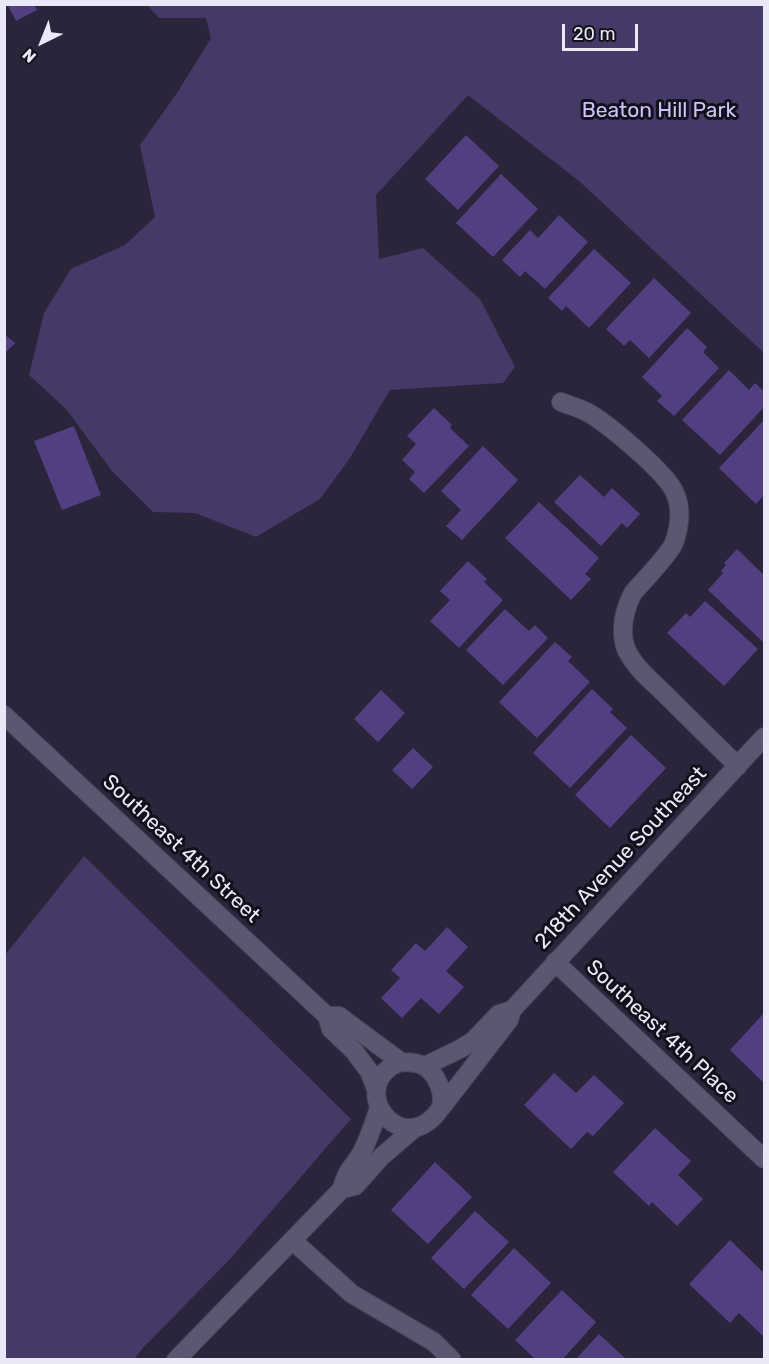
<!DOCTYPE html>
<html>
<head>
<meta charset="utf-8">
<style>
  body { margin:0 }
  #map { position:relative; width:769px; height:1364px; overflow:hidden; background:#2a253b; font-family:Rubik,sans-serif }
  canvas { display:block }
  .frame { position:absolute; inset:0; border:6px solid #eae7f6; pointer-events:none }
  .north { position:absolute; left:12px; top:12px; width:60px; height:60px; -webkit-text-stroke:4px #12101a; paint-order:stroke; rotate:223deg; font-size:16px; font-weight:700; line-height:24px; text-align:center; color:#eae7f6 }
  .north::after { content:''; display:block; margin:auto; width:21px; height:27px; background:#eae7f6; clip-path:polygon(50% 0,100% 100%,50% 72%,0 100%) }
  .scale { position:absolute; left:562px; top:24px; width:76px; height:27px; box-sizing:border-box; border:3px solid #eae7f6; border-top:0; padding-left:8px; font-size:18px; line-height:21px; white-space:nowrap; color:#eae7f6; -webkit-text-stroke:4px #12101a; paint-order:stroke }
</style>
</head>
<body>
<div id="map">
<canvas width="769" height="1364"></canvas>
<div class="frame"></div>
<div class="north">N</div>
<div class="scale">20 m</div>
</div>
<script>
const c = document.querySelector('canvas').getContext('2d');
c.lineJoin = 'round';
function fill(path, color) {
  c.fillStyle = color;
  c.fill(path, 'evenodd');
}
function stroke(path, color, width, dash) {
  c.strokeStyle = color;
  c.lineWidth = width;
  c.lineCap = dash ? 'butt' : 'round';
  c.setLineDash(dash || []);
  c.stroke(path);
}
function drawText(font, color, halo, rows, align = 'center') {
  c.font = font + ' Rubik,sans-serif';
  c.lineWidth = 6;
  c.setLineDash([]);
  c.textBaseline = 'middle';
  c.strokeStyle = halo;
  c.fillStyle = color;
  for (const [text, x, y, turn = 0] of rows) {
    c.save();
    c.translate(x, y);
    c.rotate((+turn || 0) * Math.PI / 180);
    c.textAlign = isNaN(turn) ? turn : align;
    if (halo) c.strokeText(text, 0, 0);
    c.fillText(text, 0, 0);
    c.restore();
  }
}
const green = new Path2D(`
  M147,5H764V353L579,181L468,95L376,195L379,259L423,248L480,299L515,367L503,383L390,390L350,458L320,499L256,537L195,513L153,512L112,471L66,409L29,375L44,313L71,269L125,245L155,217L140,145L177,93L211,38L206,18H159Z
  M84,856L351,1119L230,1259L142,1349L134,1359H5V955Z`);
const building = new Path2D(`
  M7,4H38L35,6L37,10L16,21Z
  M466,135L499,166L458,210L425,179Z
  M501,174L538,209L493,257L456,223Z
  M559,215L588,242L545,289L525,271L520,277L502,260L530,230L538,238Z
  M594,249L631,283L589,328L566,306L562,311L548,298Z
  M654,278L691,313L649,358L630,340L624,346L606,329Z
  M687,328L707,347L703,352L719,368L674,416L657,401L662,396L642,377Z
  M4,334L15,343L4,354Z
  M729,370L749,390L755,383L764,391V407L720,455L682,420Z
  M434,408L452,425L450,428L469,446L424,493L409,479L415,472L402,460L416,444L407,436Z
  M764,420V495L756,504L719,468Z
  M74,426L101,495L62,510L34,441Z
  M483,446L518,480L462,540L446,526L461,510L441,491Z
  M580,475L604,497L612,488L640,514L627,528L622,523L601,546L554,502Z
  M539,502L599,558L585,574L591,579L571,600L505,538Z
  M737,549L764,575L763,642L708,590L723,573L721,571L726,565L724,563Z
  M468,561L487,579L484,582L503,600L459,648L430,621L450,600L440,591Z
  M705,601L758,649L724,686L667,633L686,613L690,617Z
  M505,609L529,631L535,625L548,638L503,685L466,650Z
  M555,642L572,657L568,661L590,682L537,738L499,702Z
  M592,689L613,709L610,712L627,728L570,788L533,753Z
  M381,690L405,713L378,742L354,719Z
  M631,735L666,768L610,828L575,795Z
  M413,748L433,767L412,789L392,770Z
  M447,927L468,947L446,971L464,987L439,1014L421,998L402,1018L381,998L400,978L391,970L416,943L425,951Z
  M764,1013V1083L730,1050Z
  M554,1073L576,1093L594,1075L624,1103L593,1136L587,1132L571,1149L524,1105Z
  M655,1128L691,1161L678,1175L703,1199L677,1226L652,1202L649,1206L613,1172Z
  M435,1162L472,1197L428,1244L391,1210Z
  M475,1211L509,1242L464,1289L431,1258Z
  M730,1240L764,1273V1334L763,1336L739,1313L730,1323L689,1284Z
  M514,1248L551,1283L508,1329L471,1295Z
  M562,1290L596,1322L562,1360H536L515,1340Z
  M599,1334L627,1360H575Z`);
const minor = new Path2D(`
  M561,402C569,405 579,408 587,412C607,423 667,473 675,493C682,509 680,526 674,543C669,555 643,581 633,593C624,610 619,633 627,651C636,669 654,683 668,697C691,720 714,743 738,766
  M4,715L327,1016L331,1029L354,1051L369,1071L376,1089
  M555,962L764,1159
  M327,1016H339L401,1062
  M401,1062C408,1062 417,1062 424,1066C436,1073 445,1093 441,1106C439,1112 434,1117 429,1121C396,1147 355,1095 389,1068C392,1065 397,1064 401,1062Z
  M425,1066L460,1049L473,1041L499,1014L512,1010
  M441,1108L509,1020L512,1010L764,737
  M342,1189C345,1172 354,1166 362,1152C369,1138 374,1123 379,1108
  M293,1241L352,1294L434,1342L452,1360
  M176,1360L342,1189L355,1186L381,1157L416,1127`);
const parkNames = [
  ["Beaton Hill Park",659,111]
];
const streetNames = [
  ["Southeast 4th Street",181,849,43],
  ["218th Avenue Southeast",621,858,-47],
  ["Southeast 4th Place",662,1032,43]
];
fill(green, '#453967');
fill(building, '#523f81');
stroke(minor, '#474155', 20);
stroke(minor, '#5c5770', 18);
drawText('21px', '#cfc2fc', '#12101a', parkNames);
drawText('21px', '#eae7f6', '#12101a', streetNames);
</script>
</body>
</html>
